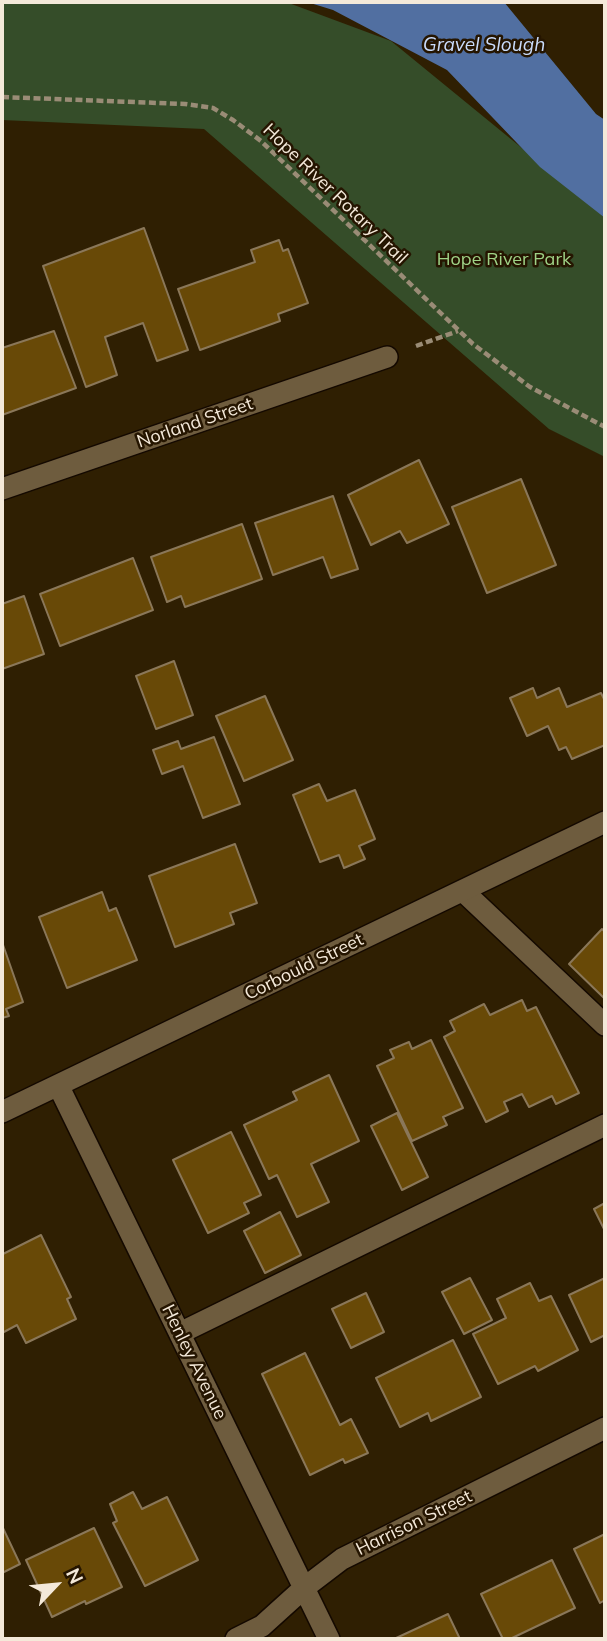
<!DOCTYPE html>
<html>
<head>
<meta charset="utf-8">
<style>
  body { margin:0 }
  #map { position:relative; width:607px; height:1641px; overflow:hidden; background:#2f1f02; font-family:Mulish,sans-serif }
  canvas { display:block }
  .frame { position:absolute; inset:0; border:4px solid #f4e9d9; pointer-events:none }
  .north { position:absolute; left:21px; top:1550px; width:70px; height:70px; -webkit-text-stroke:5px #251500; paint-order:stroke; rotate:64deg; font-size:19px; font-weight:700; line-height:28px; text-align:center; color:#f4e9d9 }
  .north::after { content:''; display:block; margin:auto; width:24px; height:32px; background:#f4e9d9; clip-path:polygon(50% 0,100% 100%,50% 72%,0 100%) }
</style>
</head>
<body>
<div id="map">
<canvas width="607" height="1641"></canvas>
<div class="frame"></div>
<div class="north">N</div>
</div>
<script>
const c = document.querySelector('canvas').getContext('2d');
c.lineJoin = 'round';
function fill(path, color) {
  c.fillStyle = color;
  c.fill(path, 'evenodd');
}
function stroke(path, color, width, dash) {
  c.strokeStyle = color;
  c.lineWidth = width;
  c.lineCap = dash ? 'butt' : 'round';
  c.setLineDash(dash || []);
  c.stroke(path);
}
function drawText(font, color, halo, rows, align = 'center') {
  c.font = font + ' Mulish,sans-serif';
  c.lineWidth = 5;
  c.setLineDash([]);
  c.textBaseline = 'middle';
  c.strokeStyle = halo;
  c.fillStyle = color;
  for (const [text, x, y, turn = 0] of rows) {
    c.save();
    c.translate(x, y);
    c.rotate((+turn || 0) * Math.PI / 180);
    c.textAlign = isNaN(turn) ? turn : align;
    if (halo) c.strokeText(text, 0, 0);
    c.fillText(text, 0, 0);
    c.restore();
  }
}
const green = new Path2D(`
  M2,2H286L391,41L605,216V457L549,429L204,129L2,120Z`);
const water = new Path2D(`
  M307,2H504L596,114L605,120V218L540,167L447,70L333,10Z`);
const building = new Path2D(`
  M144,228L188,350L157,361L143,323L105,337L117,375L86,387L43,266Z
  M279,240L283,251L288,249L308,303L278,314L280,321L200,350L178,289L255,262L251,250Z
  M54,331L76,388L2,415V348Z
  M419,460L449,524L407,543L400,531L371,545L348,495Z
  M521,479L556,565L487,593L452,507Z
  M333,496L358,569L331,578L323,557L273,575L255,523Z
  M242,524L262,579L185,607L181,596L167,602L151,557Z
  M133,558L153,610L60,646L40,594Z
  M24,596L44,654L2,669V604Z
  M174,661L193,715L156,729L136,676Z
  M533,688L537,698L559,688L567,707L601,693L605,701V745L572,759L566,747L559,750L548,726L527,736L510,698Z
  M265,696L293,760L244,781L216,716Z
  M214,737L240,804L203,818L183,766L162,774L153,750L178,741L181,749Z
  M319,784L327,801L355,790L375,839L359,846L365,859L344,868L339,855L320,862L293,795Z
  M235,844L257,903L230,913L234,924L175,947L149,876Z
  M102,892L109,911L116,908L137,960L67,988L39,917Z
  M602,929L605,932V999L569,964Z
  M2,942L23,1002L6,1009L9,1016L2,1018Z
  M522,1000L527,1011L536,1007L579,1093L556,1104L552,1096L529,1107L522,1094L504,1102L508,1111L486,1122L444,1037L455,1031L450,1021L484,1004L490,1015Z
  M431,1040L463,1108L443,1117L447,1125L412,1141L377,1066L394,1058L390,1050L409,1042L412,1049Z
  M329,1075L359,1141L311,1164L329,1202L297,1217L277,1175L269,1179L244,1125L297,1100L293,1092Z
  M397,1113L428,1177L402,1190L371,1126Z
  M231,1132L261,1195L244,1203L249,1213L208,1233L173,1160Z
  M605,1203V1231L594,1209Z
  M280,1212L301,1255L265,1273L244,1231Z
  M41,1235L71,1297L67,1299L76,1319L26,1343L17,1325L2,1333V1252L3,1254Z
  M470,1278L492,1320L464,1334L442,1292Z
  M605,1278V1335L591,1342L569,1295Z
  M530,1283L539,1301L551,1296L578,1350L538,1371L535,1366L498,1384L473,1334L506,1318L497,1299Z
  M366,1293L384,1332L351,1348L332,1309Z
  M453,1340L481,1397L431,1421L428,1413L400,1427L376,1378Z
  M305,1353L340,1425L351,1419L368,1453L345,1463L343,1459L310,1475L262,1374Z
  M133,1492L142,1509L167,1497L198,1560L145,1586L113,1523L117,1521L110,1504Z
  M2,1526L20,1564L2,1573Z
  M94,1528L122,1587L86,1604L85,1601L52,1617L26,1560Z
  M605,1534V1600L600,1603L574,1549Z
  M552,1560L575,1608L510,1639H503L481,1594Z
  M448,1614L460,1639H394Z`);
const path = new Path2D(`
  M2,97L185,104L213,108L233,120L261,141L473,344L530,387L605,427
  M416,346L458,331`);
const lane = new Path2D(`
  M463,891L605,1025
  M180,1333L605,1125`);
const street = new Path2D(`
  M2,489L387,357
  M58,1085L329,1639
  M2,1112L605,822
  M236,1639L262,1626L304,1588L342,1559L605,1428`);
const streetNames = [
  ["Hope River Rotary Trail",335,194,44],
  ["Norland Street",195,423,-19],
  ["Corbould Street",304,967,-26],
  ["Henley Avenue",194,1362,64],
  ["Harrison Street",414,1523,-26]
];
const parkNames = [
  ["Hope River Park",504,260]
];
const waterNames = [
  ["Gravel Slough",484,45]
];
fill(green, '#354d29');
fill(water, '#516fa1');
fill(building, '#684907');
stroke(building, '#8a7759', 2);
stroke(lane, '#140900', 24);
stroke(street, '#140900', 24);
stroke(path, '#9a8c76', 4.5, [7, 3.5]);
stroke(lane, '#6e5c3e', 21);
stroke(street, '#6e5c3e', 21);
drawText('18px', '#f4e9d9', '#251500', streetNames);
drawText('18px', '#9fd286', '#251500', parkNames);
drawText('italic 19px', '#c9dbfa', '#251500', waterNames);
</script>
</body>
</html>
